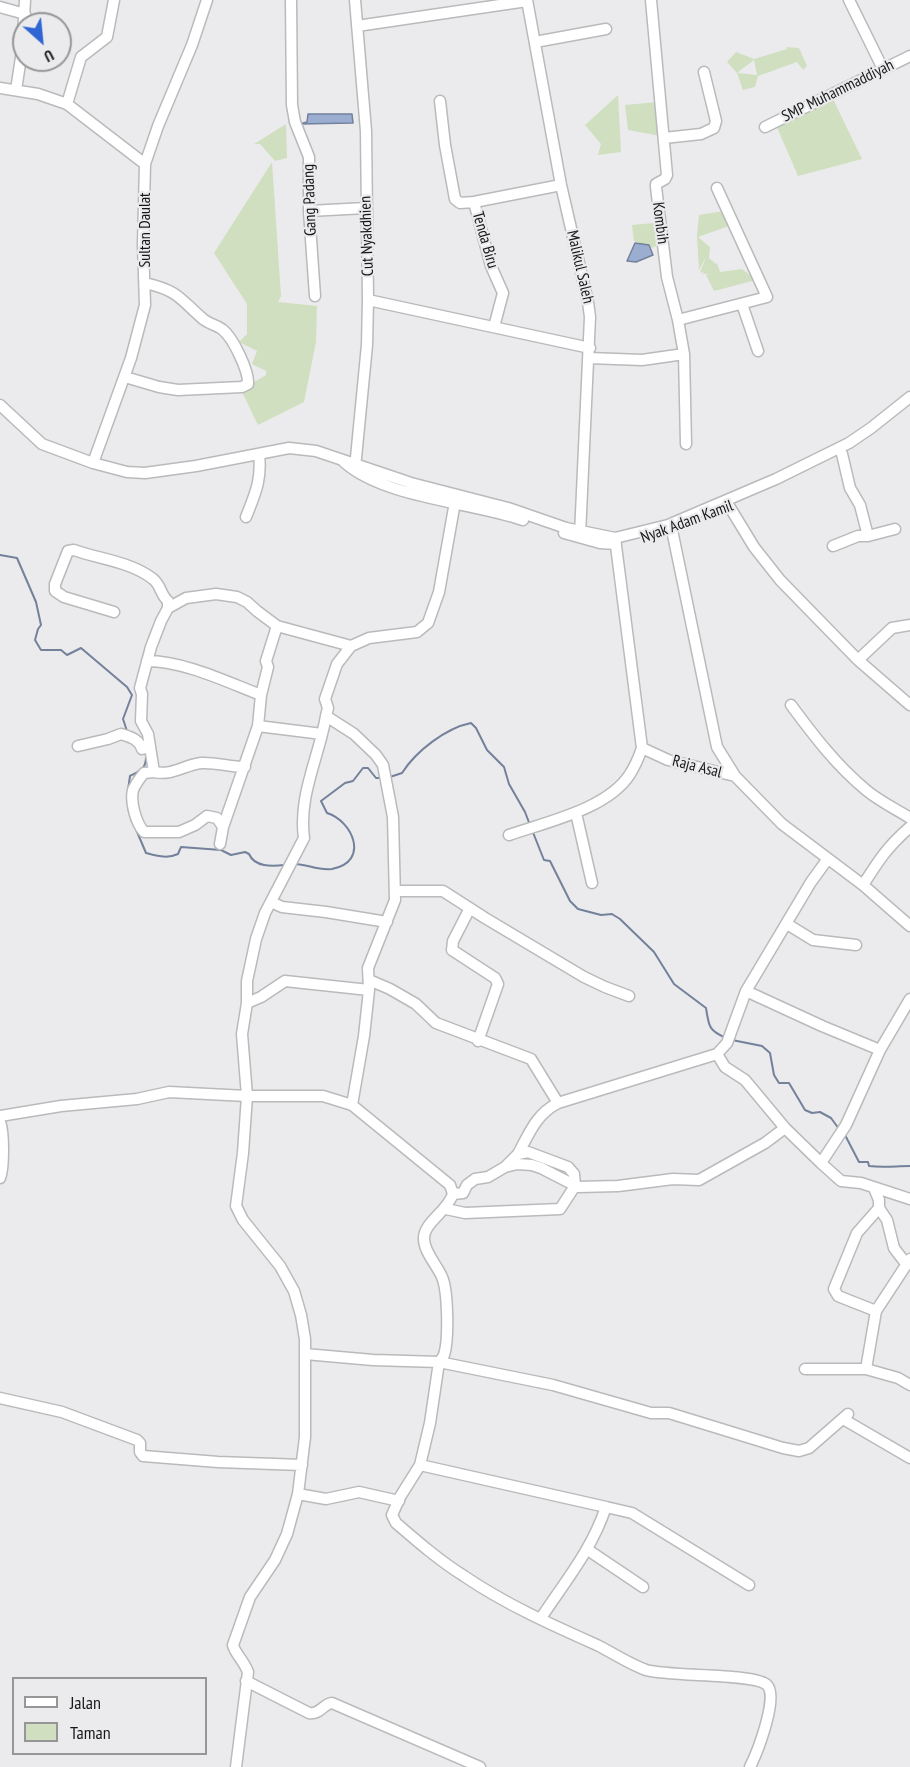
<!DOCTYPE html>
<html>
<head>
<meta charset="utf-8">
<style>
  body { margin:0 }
  #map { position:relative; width:910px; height:1767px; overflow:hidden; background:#ebebed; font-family:"PT Sans Narrow",sans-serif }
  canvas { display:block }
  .legend { position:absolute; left:12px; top:1677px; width:195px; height:78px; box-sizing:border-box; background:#ebebed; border:2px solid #969697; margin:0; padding:8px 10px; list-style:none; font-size:18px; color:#161717 }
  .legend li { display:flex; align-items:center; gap:12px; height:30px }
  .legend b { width:30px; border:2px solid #969697 }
  .north { position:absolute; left:12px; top:12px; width:60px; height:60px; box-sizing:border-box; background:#ebebed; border:2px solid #969697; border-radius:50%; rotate:153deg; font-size:16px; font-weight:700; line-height:24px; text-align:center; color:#161717 }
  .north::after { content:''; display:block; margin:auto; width:21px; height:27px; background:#2f66d4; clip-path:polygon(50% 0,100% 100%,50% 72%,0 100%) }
</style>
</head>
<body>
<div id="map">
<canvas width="910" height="1767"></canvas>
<ul class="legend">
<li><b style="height:8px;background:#fff"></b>Jalan</li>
<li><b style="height:16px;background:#cfdfbf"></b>Taman</li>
</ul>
<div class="north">U</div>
</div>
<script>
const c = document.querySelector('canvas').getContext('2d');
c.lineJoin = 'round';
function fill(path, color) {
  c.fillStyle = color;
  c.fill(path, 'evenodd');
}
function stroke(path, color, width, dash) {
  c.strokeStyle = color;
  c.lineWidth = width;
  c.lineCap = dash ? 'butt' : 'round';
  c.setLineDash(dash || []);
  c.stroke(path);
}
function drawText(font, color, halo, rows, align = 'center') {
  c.font = font + ' "PT Sans Narrow",sans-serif';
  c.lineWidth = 4.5;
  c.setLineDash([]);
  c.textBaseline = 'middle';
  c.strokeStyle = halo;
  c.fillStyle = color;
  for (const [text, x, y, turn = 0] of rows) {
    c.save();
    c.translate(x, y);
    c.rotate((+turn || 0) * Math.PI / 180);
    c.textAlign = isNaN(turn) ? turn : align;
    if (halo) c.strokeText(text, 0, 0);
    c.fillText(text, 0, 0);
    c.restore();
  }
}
const green = new Path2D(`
  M786,47L799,48L807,66L803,70L797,62L758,76L755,87L743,90L737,73L727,62L736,52L754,59L787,49ZM754,60L757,75L738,73V72Z
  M618,95L621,152L598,155L601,144L585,125Z
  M832,97L862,159L798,176L776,125Z
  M657,102L661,136L628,130L625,105Z
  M286,124L287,158L275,161L260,144H254Z
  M272,162L281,296L278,302L317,306L316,342L304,402L258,425L241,390L266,375V371L252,364L257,351L239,342L247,334V304L214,253Z
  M724,211L729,226L698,237L710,247L709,258L716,264L717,263L720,272L742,269L756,280L714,291L706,275L710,274H702L705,271L700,273L706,257L699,270L697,236L699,215Z
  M654,223L658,245L652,248L634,241L632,225Z`);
const water = new Path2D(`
  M308,114H352L353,123L299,124L307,122Z
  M635,243L649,245L653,255L636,262L627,261Z`);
const stream = new Path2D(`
  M0,555L17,558L36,602L41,625L38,629L35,640L41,650H61L67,655L81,648L127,687L132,695L123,719L127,731
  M390,777L402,773C416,751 446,728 471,723L476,728L487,750L504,767L509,784L525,812L530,825
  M128,790L130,776C140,771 146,769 146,757
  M128,808L132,822
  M135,827L146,853C158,856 167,859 178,854L181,847L221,850L231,855L245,852L249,854C255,868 273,866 286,865
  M532,830L544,860L550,861L570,901L578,909L601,915L612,914L620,919L654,952L674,984L706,1008C709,1026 708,1030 726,1038
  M295,864C307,864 318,871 332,869C370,862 353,821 327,813L321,801L345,783L353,781L363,768H368L376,778H381
  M732,1040L762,1046L770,1053L774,1075L779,1083H789L805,1110L812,1113L820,1112L831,1118L839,1129
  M845,1135L859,1162H868L869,1166C884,1168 896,1166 910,1166`);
const minor = new Path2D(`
  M291,0L292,105L295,122L309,157V211L315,296
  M355,0L366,131L368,300L367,345L355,468
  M527,0L561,185L588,302L590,317L580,535
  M849,0L883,69
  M0,7L25,14
  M357,26L527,1
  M535,42L606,29
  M0,88L38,94L67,104L145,164
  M16,90L22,51L25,0
  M440,101L445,145L455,199L460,203L474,202
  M67,104L81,57L107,37L114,0
  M765,127L910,56
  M664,138L701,134L714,128L716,121L704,72
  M309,211L366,208
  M368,300L590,348
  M742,304L758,351
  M678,320L767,297L717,188
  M494,327L503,293L491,266L474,202L561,185
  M684,354L686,444
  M589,358L642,360L684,354L678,320L667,277L656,187V184L665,179L667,175L651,0
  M125,377L159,387L178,390L242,387L248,384C249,371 233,338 223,330C217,325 209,324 203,319C179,298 179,291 145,283
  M0,405L42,444L93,463L127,472L145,473L196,466L289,448L316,451L411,483L508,508L566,528L615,538L668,525L776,479L849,443L871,428L910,397
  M842,454L850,488L860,505L868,536
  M344,462C384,498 471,502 523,520
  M93,463L131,358L145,305L143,245L145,164L158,126L192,45L207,0
  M726,501L754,547L780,580L858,660L910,705
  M455,502L439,592L428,623L417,632L369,638L351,646L337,664L325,699L328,708L326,716L354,734L376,755L383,765L393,817L395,900L368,968L369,990L364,1036L352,1105L450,1185L453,1194C447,1212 423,1223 424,1239C424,1252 437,1265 442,1277C448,1291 449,1340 444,1355C443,1357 440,1361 439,1362L430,1423L420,1465L400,1497L392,1515L396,1523C418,1542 440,1561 464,1576C505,1604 552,1625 597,1645C613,1653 629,1664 646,1670C670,1677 756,1673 767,1685C779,1697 757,1753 750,1767
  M246,517C255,494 262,480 259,454
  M672,530L717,747L735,776
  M564,533L600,543L616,544
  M615,538L642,748L668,760L735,776L782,824L863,885L910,926
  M833,546L858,536H868L895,529
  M114,612L64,597L55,591V584L68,551L74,550C99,559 132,562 153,579C161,585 161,596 168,601V608
  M858,660L892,628L910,625
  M147,661C184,661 227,682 261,695
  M791,705C814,736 836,765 866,790C879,801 896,809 910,818
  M326,716C319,757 298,796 304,838L265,913L256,939L247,981V1003L242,1034L247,1096H323L352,1105
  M258,726L322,734
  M78,746L108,739L121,734C130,737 139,739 142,749L150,747
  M245,767C230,767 215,762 201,763C184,765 173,776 154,772L148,734L141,721L142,694L140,688L151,647L161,621L168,608L186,598L216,594L237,597L247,602L257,611L277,626L351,646
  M154,772L144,773C140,778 135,785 133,790C130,802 136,823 144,832H179L195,825L207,816L217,818L223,827
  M576,813L592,883
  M509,835C546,822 608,809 630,774C635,766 639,757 642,748
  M220,844L223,827L258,726L261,695L268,667L266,661L277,626
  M827,860L811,882L746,991L727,1043L717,1054L725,1067L745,1080L785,1128L821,1163L846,1125L880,1050L910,999
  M863,885C879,860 887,847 910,827
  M395,891H443L485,918L584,977L605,987L629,996
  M271,902L282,907L326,912L387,922
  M470,908L453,941L452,950L495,978L498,984L478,1041
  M787,924L813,940L856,945
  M369,980L390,989L416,1004L436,1023L531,1059L558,1103
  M746,991L822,1026L880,1050
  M247,1003L261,997L285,981L369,990
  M0,1116L61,1106L137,1099L169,1092L247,1096L243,1153L236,1206L243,1220L280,1266L294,1291L301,1315L305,1339V1437L298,1494L287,1534L275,1560L250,1597L233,1645C234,1652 244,1661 248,1672L236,1767
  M0,1122C4,1132 4,1168 0,1178
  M518,1154C529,1134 536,1114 558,1103L717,1054
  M821,1163L841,1181L861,1183L910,1199
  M874,1188L879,1200V1208L857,1233L834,1289L838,1296L876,1311
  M453,1194L463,1193L467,1185L475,1179L488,1177L505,1167L517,1164L532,1165L541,1168L578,1187L618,1186L673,1179L699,1180L765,1143L785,1128
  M879,1208L887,1220L894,1248L907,1265
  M446,1209L465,1213L560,1209L575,1186L574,1174L568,1167L528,1152L518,1154L505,1167
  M305,1354L373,1360L439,1362L553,1385L651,1413H669L783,1448L799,1451L809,1448L848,1414
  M805,1369H866L876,1311L910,1259
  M866,1369L898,1378L910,1385
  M0,1398L62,1412L137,1440L140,1443V1452L143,1456L218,1462L302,1465
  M843,1419L910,1458
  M420,1465L606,1507C591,1551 566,1580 541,1618
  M298,1494L326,1499L359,1492L399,1501
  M606,1507L632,1513L749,1585
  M588,1550L643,1587
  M246,1681L309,1713C320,1715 323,1704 332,1703L480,1767`);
const streetNames = [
  ["SMP Muhammaddiyah",838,91,-26],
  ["Gang Padang",310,200,-92],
  ["Kombih",660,223,83],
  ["Sultan Daulat",145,230,-90],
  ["Cut Nyakdhien",367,236,-92],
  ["Tenda Biru",485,240,74],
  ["Malikul Saleh",580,267,77],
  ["Nyak Adam Kamil",687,522,-20],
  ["Raja Asal",697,767,14]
];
fill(green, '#cfdfbf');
fill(water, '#9baed2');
stroke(water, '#73819a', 1.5);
stroke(stream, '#73819a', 2);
stroke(minor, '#b9babb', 13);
stroke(minor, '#fff', 10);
drawText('16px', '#161717', '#ebebed', streetNames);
</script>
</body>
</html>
